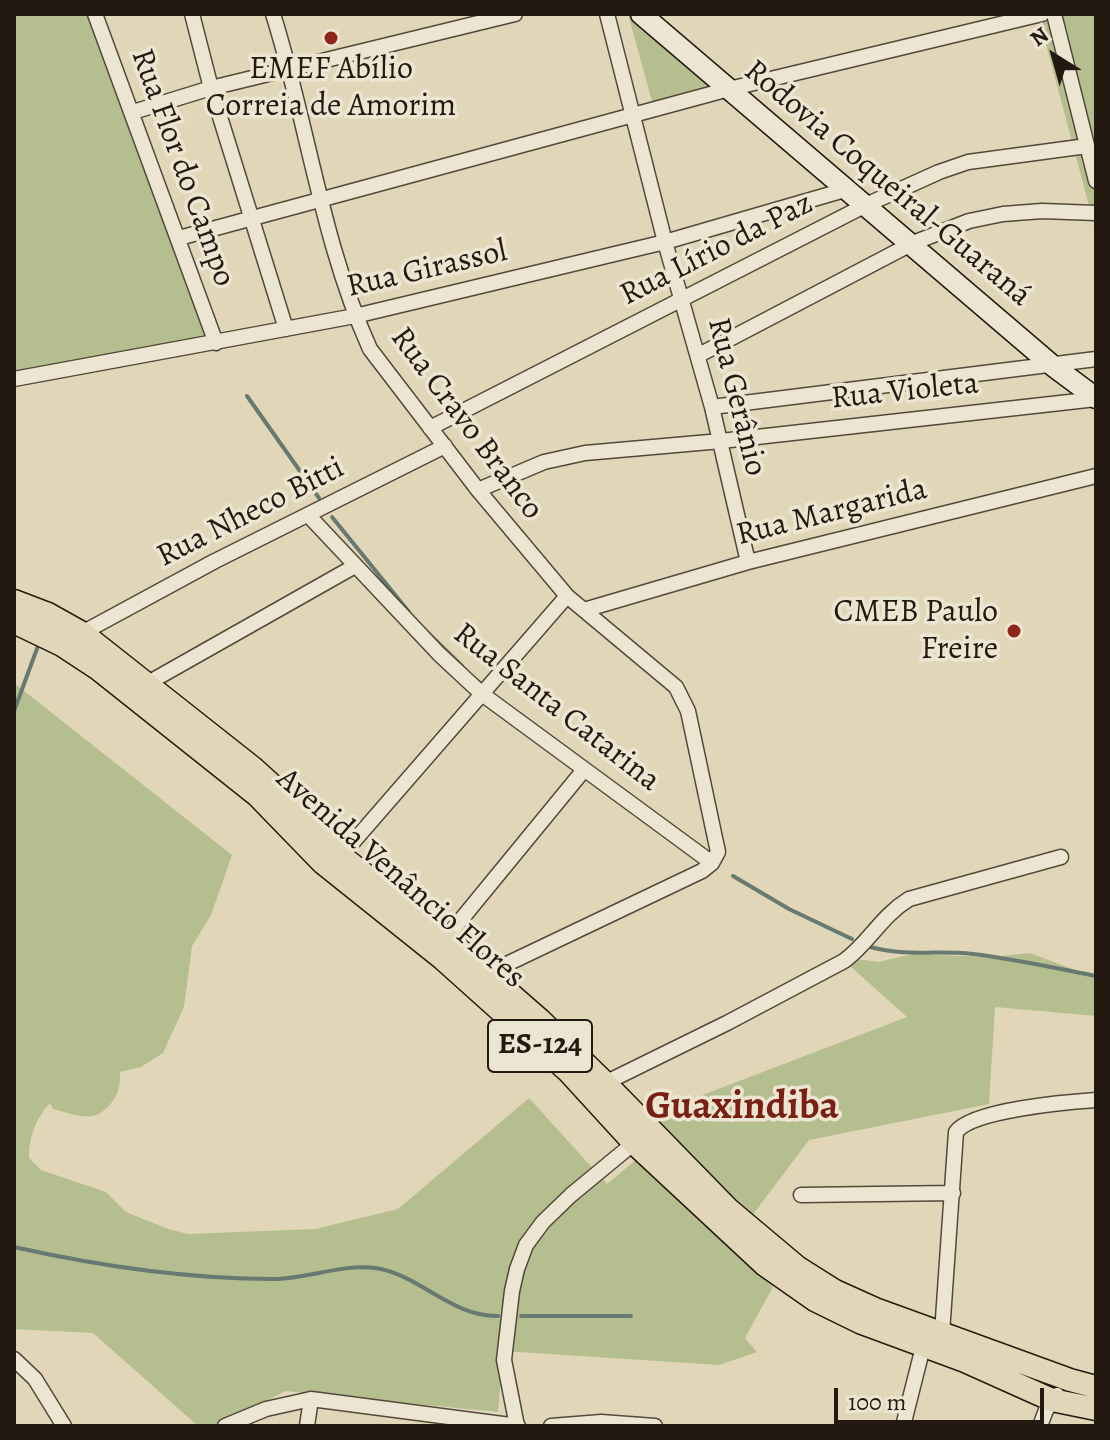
<!DOCTYPE html>
<html>
<head>
<meta charset="utf-8">
<style>
  body { margin:0 }
  #map { position:relative; width:1110px; height:1440px; overflow:hidden; background:#e1d7b8; font-family:Alegreya,serif }
  canvas { display:block }
  .frame { position:absolute; inset:0; border:16px solid #241910; pointer-events:none }
  .north { position:absolute; left:1014px; top:16px; width:80px; height:80px; -webkit-text-stroke:6px #ece5d1; paint-order:stroke; rotate:323deg; font-size:22px; font-weight:700; line-height:32px; text-align:center; color:#241910 }
  .north::after { content:''; display:block; margin:auto; width:28px; height:36px; background:#241910; clip-path:polygon(50% 0,100% 100%,50% 72%,0 100%) }
  .scale { position:absolute; left:834px; top:1388px; width:210px; height:36px; box-sizing:border-box; border:4px solid #241910; border-top:0; padding-left:10px; font-size:24px; line-height:28px; white-space:nowrap; color:#241910; -webkit-text-stroke:6px #ece5d1; paint-order:stroke }
</style>
</head>
<body>
<div id="map">
<canvas width="1110" height="1440"></canvas>
<div class="frame"></div>
<div class="north">N</div>
<div class="scale">100 m</div>
</div>
<script>
const c = document.querySelector('canvas').getContext('2d');
c.lineJoin = 'round';
function fill(path, color) {
  c.fillStyle = color;
  c.fill(path, 'evenodd');
}
function stroke(path, color, width, dash) {
  c.strokeStyle = color;
  c.lineWidth = width;
  c.lineCap = dash ? 'butt' : 'round';
  c.setLineDash(dash || []);
  c.stroke(path);
}
function drawText(font, color, halo, rows, align = 'center') {
  c.font = font + ' Alegreya,serif';
  c.lineWidth = 7;
  c.setLineDash([]);
  c.textBaseline = 'middle';
  c.strokeStyle = halo;
  c.fillStyle = color;
  for (const [text, x, y, turn = 0] of rows) {
    c.save();
    c.translate(x, y);
    c.rotate((+turn || 0) * Math.PI / 180);
    c.textAlign = isNaN(turn) ? turn : align;
    if (halo) c.strokeText(text, 0, 0);
    c.fillText(text, 0, 0);
    c.restore();
  }
}
const green = new Path2D(`
  M14,14H90L212,336L14,373Z
  M628,14H633L725,88L653,105Z
  M1038,14H1096V232Z
  M14,683L232,855L211,915L192,946L184,1007L163,1053L141,1067L120,1072C120,1085 120,1091 112,1102C95,1125 77,1115 53,1109L50,1103C35,1120 29,1136 29,1158L41,1170L106,1192L126,1212L168,1229L188,1234L315,1229L398,1209L529,1098L607,1184L638,1158L773,1287L745,1338L757,1352L719,1365L503,1351L498,1412L286,1391L214,1426H198L93,1333L14,1329Z
  M1030,953L1096,978V1016L995,1007L989,1104L809,1140L751,1217L650,1115L907,1017L840,957L879,962L912,954L991,957Z`);
const stream = new Path2D(`
  M247,396L319,498
  M332,517L409,612
  M428,633L462,666
  M14,711L38,646
  M733,876L789,909L852,939
  M867,946C902,957 937,950 973,954C1015,959 1055,968 1096,976
  M14,1247C99,1266 185,1279 273,1279C307,1279 340,1264 375,1268C419,1274 451,1317 498,1316
  M521,1316H631`);
const street = new Path2D(`
  M95,14L216,343
  M192,14L211,88L286,329
  M273,14C308,125 322,243 370,349L478,490L567,596L676,687L688,711L718,852L712,863L702,871L488,973
  M607,14L665,242L712,407L748,562
  M1054,14L1096,181
  M133,112L211,88L515,14
  M179,238L729,89L1042,14
  M699,355L913,243L969,221L1003,214L1042,211L1096,213
  M14,379L355,316L665,242L848,189
  M712,407L1096,359
  M430,428L866,205L939,172L968,162L1087,146
  M478,490L544,462L585,453L721,441L1096,399
  M309,516L439,654L482,694L712,863
  M584,610L748,562L1096,476
  M82,633L215,561L445,446
  M148,683L355,566
  M341,856L567,596
  M446,938L583,771
  M605,1083L727,1023L844,961C869,943 880,917 909,899L1061,857
  M801,1195L953,1193
  M942,1333L956,1132C972,1110 1067,1102 1096,1100
  M14,1359L35,1379L64,1426
  M225,1426L266,1409L311,1399L518,1426
  M307,1426L311,1399
  M517,1426L504,1360L512,1291L517,1269L526,1245L543,1222L571,1195L634,1143
  M551,1426L601,1422L655,1426
  M903,1426L923,1347
  M1040,1426L1046,1410L1057,1395`);
const secondary = new Path2D(`
  M641,14L1053,366L1096,398`);
const primary = new Path2D(`
  M14,601L48,614L82,633L253,768L286,798L341,856L446,938L540,1020L605,1083L728,1209L797,1267L835,1291L875,1309L1070,1380L1096,1387
  M14,622L62,645L97,668L258,796L323,863L443,959L569,1072L634,1143L765,1265L815,1300L862,1323L965,1361L1052,1400L1096,1409`);
const markers = [
  [331,38,8,"#8f2418"],
  [1014,631,8,"#8f2418"]
];
const shields = [
  [540,1046,104]
];
const shieldNames = [
  ["ES-124",540,1046]
];
const poiNames = [
  ["EMEF Abílio",331,70],
  ["Correia de Amorim",331,107],
  ["CMEB Paulo",998,613,"right"],
  ["Freire",998,650,"right"]
];
const streetNames = [
  ["Rua Flor do Campo",182,168,70],
  ["Rodovia Coqueiral-Guaraná",887,184,40],
  ["Rua Lírio da Paz",717,250,-27],
  ["Rua Girassol",427,270,-13],
  ["Rua Violeta",905,392,-6],
  ["Rua Gerânio",736,397,76],
  ["Rua Cravo Branco",466,424,53],
  ["Rua Nheco Bitti",251,513,-27],
  ["Rua Margarida",832,513,-14],
  ["Rua Santa Catarina",556,708,38],
  ["Avenida Venâncio Flores",400,879,41]
];
const districtNames = [
  ["Guaxindiba",742,1108]
];
fill(green, '#b4be8e');
stroke(stream, '#677971', 4);
stroke(street, '#53483a', 17);
stroke(secondary, '#241910', 23);
stroke(primary, '#241910', 25);
stroke(street, '#ece5d1', 14);
stroke(secondary, '#ece5d1', 20);
stroke(primary, '#e1d7b8', 22);
for (const [x, y, r, color] of markers) {
  const dot = new Path2D();
  dot.arc(x, y, r, 0, 2 * Math.PI);
  c.fillStyle = color;
  c.fill(dot);
  stroke(dot, '#ece5d1', 3);
}
for (const [x, y, w] of shields) {
  const box = new Path2D();
  box.roundRect(x - w / 2, y - 26, w, 52, 6);
  c.fillStyle = '#ece5d1';
  c.fill(box);
  stroke(box, '#241910', 2);
}
drawText('bold 30px', '#241910', null, shieldNames);
drawText('32px', '#241910', '#ece5d1', poiNames);
drawText('32px', '#241910', '#ece5d1', streetNames);
drawText('bold 40px', '#7a1f14', '#ece5d1', districtNames);
</script>
</body>
</html>
